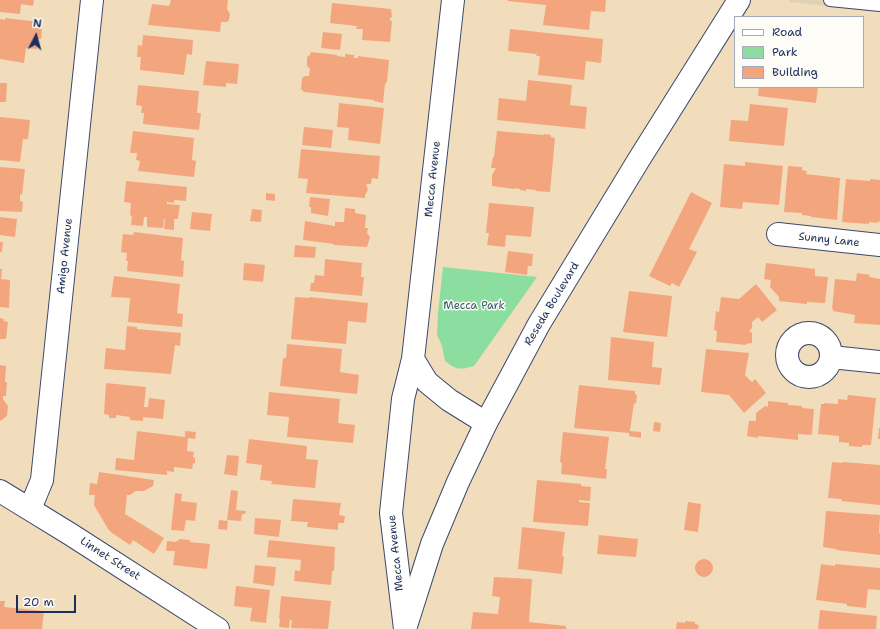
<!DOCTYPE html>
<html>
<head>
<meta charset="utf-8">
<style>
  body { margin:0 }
  #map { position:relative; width:880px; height:629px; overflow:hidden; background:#f1ddbc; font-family:"Shantell Sans",sans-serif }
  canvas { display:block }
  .legend { position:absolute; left:734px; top:16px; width:130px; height:72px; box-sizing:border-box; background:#fdfcf7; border:1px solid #a3aaba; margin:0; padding:5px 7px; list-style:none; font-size:12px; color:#1b2f5e }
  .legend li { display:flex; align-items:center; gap:8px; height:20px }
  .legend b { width:20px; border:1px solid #a3aaba }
  .north { position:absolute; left:16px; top:16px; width:40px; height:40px; -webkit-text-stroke:3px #fdfcf7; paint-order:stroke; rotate:6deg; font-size:11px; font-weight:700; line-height:16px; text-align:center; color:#1b2f5e }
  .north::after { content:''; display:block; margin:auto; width:14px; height:18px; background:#1b2f5e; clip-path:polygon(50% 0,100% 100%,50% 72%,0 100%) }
  .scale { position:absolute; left:16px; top:595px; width:60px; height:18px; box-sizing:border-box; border:2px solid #1b2f5e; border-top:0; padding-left:5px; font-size:12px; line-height:14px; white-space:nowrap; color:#1b2f5e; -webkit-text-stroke:3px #fdfcf7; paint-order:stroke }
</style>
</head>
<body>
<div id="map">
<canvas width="880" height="629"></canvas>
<ul class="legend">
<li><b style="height:5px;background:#fff"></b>Road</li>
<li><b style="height:11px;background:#8bde9f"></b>Park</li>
<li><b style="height:11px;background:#f3a67e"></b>Building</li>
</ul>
<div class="north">N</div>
<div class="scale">20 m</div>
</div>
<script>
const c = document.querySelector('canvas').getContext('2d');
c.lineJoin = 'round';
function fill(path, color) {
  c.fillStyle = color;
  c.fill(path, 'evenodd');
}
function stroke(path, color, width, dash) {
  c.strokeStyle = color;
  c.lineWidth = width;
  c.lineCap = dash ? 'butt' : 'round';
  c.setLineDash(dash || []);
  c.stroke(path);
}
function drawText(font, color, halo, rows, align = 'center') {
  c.font = font + ' "Shantell Sans",sans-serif';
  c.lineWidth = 3;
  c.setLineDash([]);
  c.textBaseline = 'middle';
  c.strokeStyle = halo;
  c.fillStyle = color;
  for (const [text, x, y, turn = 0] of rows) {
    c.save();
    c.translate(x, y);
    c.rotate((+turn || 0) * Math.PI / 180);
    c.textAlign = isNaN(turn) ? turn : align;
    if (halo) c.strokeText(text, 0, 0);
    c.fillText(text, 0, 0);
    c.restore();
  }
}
const built = new Path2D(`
  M789,0H880V12L789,2Z`);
const green = new Path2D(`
  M443,267L537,277L474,366C460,370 456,370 445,361L442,346L437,335L438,313Z`);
const building = new Path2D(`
  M0,0H34L33,6L21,4L20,14L0,12Z
  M171,0H228L227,9L230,14L229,20L227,22H221L220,32L148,25L152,4L169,6Z
  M508,0H606L605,12L591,11L589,30L543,25L546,5L508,1Z
  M332,3L391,9L392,17L390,18V21H392L390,42L362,40L363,29H356L357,26L330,23Z
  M5,18L40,22V29H42L41,39H38L37,49L26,48L24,63L0,59V19L5,20Z
  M510,29L603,39L601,63L586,61L584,80L538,75L540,56H536L537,54L508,51Z
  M323,32L342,34L340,50L321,48Z
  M143,35L193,40L192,55L187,54L184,75L140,70L141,57H137L138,45L142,46Z
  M311,52L337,55V56L345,57V54L354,55V58H358V56L389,60L387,82L385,84L383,103L374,101V100L304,92L301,89L302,78L305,76H309L310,69L307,66V57L310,55Z
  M206,61L239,64L237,84L226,83V87L203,85Z
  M528,80L572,85L570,105L587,107L585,129L497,120L499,98L526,101Z
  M0,83H7L6,102H0Z
  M138,85L199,91L197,113H201L199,130L143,124L144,113H141L142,106L136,105Z
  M759,87H818L816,103L758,96Z
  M339,103L384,108L380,144L348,140L349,128L337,127Z
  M750,104L788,108L784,146L729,141L731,120L748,121Z
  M0,117L30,120L28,139H23L20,162L0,160Z
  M304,127L333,130L331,148L302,145Z
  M133,131L194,138L192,160L196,161L194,177L138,171L140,161L136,160L137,153H130Z
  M497,131L544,135V134L551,135V137L555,138L550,192L535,191L536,190L526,189V191L520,190V189L514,188V189L492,186V175L496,168H491L493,157H494Z
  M301,149L380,156L378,179L372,178L371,184H366L368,190L365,195V198L306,193L308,179L298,178Z
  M745,162L783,166L779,205L743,202L742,209L720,207L724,164L745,166Z
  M788,166L802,167V170L807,171L806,174L840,178L837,220L811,217V216L802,215V213L784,212Z
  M0,167L25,169L22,195L20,194V201L23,202L22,212L0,211Z
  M846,179L870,181V179L880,180V222L878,221V223L869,222V224L842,222Z
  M126,181L187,187L186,201L174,200V203L167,202V204L180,205L178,219H174V230L164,229L165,219H164L163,228L147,227V217H144L143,226L131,225L132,216L130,215L131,203L124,202Z
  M691,192L712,203L689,249L697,252L679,287L672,283L670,286L649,276Z
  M266,193L275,194V201L266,200Z
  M311,197L330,199L328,216L311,213V207H309L310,198Z
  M489,203L534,207L531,237L506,235L505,247L487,245L489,233H486Z
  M345,208L355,209V213L366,215L365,228H368L367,233L370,237L367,247L334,245V244L303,240L305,221L335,226V222H344Z
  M252,209L262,210L261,222L250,221Z
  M192,212L212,214L210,231L190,229Z
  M0,217L17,219L15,237L0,235Z
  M134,232L183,238L181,260L184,261L183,277L127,271L128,261H126L127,253L121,252L123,234L133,235Z
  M0,242H3L2,252H0Z
  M295,245L316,247L315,258L294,257Z
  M508,251L533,254L532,266H528L527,275L505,272Z
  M325,259L362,263L361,277H364L362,296L310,291L311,283H314L315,275L324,276Z
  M244,263L265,265L263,282L243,280Z
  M766,263L815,269V276L828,277L825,303L807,302V304L779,301V297L770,287L771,280L764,279Z
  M0,269H2L1,279L10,280L9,308L0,307Z
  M857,273L870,275L869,277L880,279V325L854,323L855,315L833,311V309H832L835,279L856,281Z
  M114,276L180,284L177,313L183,314L182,327L128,322L130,298L111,297Z
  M756,284L777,310L762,322L758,317L752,322V328L749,331L752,333V343L746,344V345L716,342L717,331L714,330L716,311L719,312L721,297L739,299Z
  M629,291L672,296L667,337L623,332Z
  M295,297L309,298V297L368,303L366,323L348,321L346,344L291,339Z
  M0,318L4,319V321L8,322L6,339H0Z
  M127,326L137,327V329L181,333L180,346L175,345L171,374L104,369L106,348L125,350Z
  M611,337L654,342L652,367L662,368L660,385L608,380Z
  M287,344L342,349L340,372L359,375L357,394L280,386L283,358H286Z
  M706,349L749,353L745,375L752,382L755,379L766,393L744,413L729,395L701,392Z
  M0,365L6,366L5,382H7L6,396H3V399L8,406L7,416L0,421Z
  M106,383L146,387L144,407H148L149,398L165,400L163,419L143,417V421L130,420V417L116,415V418H109V415L104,414Z
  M579,385L635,391V394L637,395L636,404L634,403L633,409L630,431L641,432V438L629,436V433L574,428Z
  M269,392L340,399L338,423L355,425L353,443L287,437L289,417L267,415Z
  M848,395L876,398L871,445H862V447L849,446V443L839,442V436L818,434L821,404H824V403L838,404V399L847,400Z
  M768,401L788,403V405L802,406V408L814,409L812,435L798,434V440L758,436V438L747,436L749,421H756V413L765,406L768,407Z
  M654,422L661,423L660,432L653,431Z
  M879,428H880V439H878Z
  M137,431L185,437V431L196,432L195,439L188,438L187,451L194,452L193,457L195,458V464L193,463L192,469L174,467V472L167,471V475L115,470L116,458L134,460Z
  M563,432L609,437L605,469H607L606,479L561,474L562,463L560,462Z
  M249,439L307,446L306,459L318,460L315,488L271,484L272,481L260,480L262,465L246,463Z
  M227,455L239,456L237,476L224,474Z
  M832,462L843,463V462L880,465V505L841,501L842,499L828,498Z
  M99,472L154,480L153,486L144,491H136L130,495H127L125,514L164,538L154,554L133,540L130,545L112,533L108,529L94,505L95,495H89L90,483L97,484Z
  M537,480L581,484V486L591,487L590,501L579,500V502L590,503L588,526L533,522Z
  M231,490L238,491L236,510L246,511L245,514H242L241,521L227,520Z
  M175,493L182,494L181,501L197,503L195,521L186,520L184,531L171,530Z
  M293,499L341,503L339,515L345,516L344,523H338V530L307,527L308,522L291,521Z
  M688,502L701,504L698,532L684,530Z
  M826,511L880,515L879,533H880V555L836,550V549L823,547Z
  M255,518L281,520L279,537L254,534Z
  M219,520L228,521L227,530L218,529Z
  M522,527L565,532L562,556L564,557L562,574L518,569Z
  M599,535L638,539L636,557L597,554Z
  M179,539L190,540V542L210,544L207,569L173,565L175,551H166L167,541L176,542V541H178Z
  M269,540L335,547L334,571H332L331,585L294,581L295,570L300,571L301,560L267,557Z
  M695 568a9 9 0 1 1 18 0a9 9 0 1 1-18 0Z
  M821,564L835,566V564L880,568V590L868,589L866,608L847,606V604L816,600Z
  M255,565L276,567L274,586L253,583Z
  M494,577L532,579L529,622L566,626V629H471L473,612L498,614L500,597L492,596Z
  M236,586L270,590L266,623L250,621L252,608L234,606Z
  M281,596L331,601L328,629L291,628L292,620H290L289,628L279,627L280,619H279Z
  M0,601H5L4,607L44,611L42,629H0Z
  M820,610L877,616L876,629H818Z
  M685,621L695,622V624L699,625L698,629H676L677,622L685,623Z`);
const lane = new Path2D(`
  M830,0L880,5`);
const street = new Path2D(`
  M778,234L880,245
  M787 355a22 22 0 1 1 44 0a22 22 0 1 1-44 0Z
  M831,357L880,362
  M413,359L427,382L449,400L486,423
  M0,491L70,534L218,629
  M30,509L42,480L92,0
  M405,629L391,513L403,399L413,359L453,0`);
const secondary = new Path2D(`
  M405,629L432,544L458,482L486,423L539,324L638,161L739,0`);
const streetNames = [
  ["Mecca Avenue",433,179,-84],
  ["Sunny Lane",829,240,6],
  ["Amigo Avenue",65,256,-84],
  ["Reseda Boulevard",552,304,-59],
  ["Mecca Avenue",396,553,-96],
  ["Linnet Street",110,559,33]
];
const parkNames = [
  ["Mecca Park",474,306]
];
fill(built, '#e1d2b6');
fill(green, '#8bde9f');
fill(building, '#f3a67e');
stroke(lane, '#3b496c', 14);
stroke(street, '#3b496c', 24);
stroke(secondary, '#3b496c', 24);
stroke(lane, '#fff', 12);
stroke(street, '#fff', 22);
stroke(secondary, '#fff', 22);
drawText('11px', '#1b2f5e', '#fdfcf7', streetNames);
drawText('11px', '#375b6e', '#fdfcf7', parkNames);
</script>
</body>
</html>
